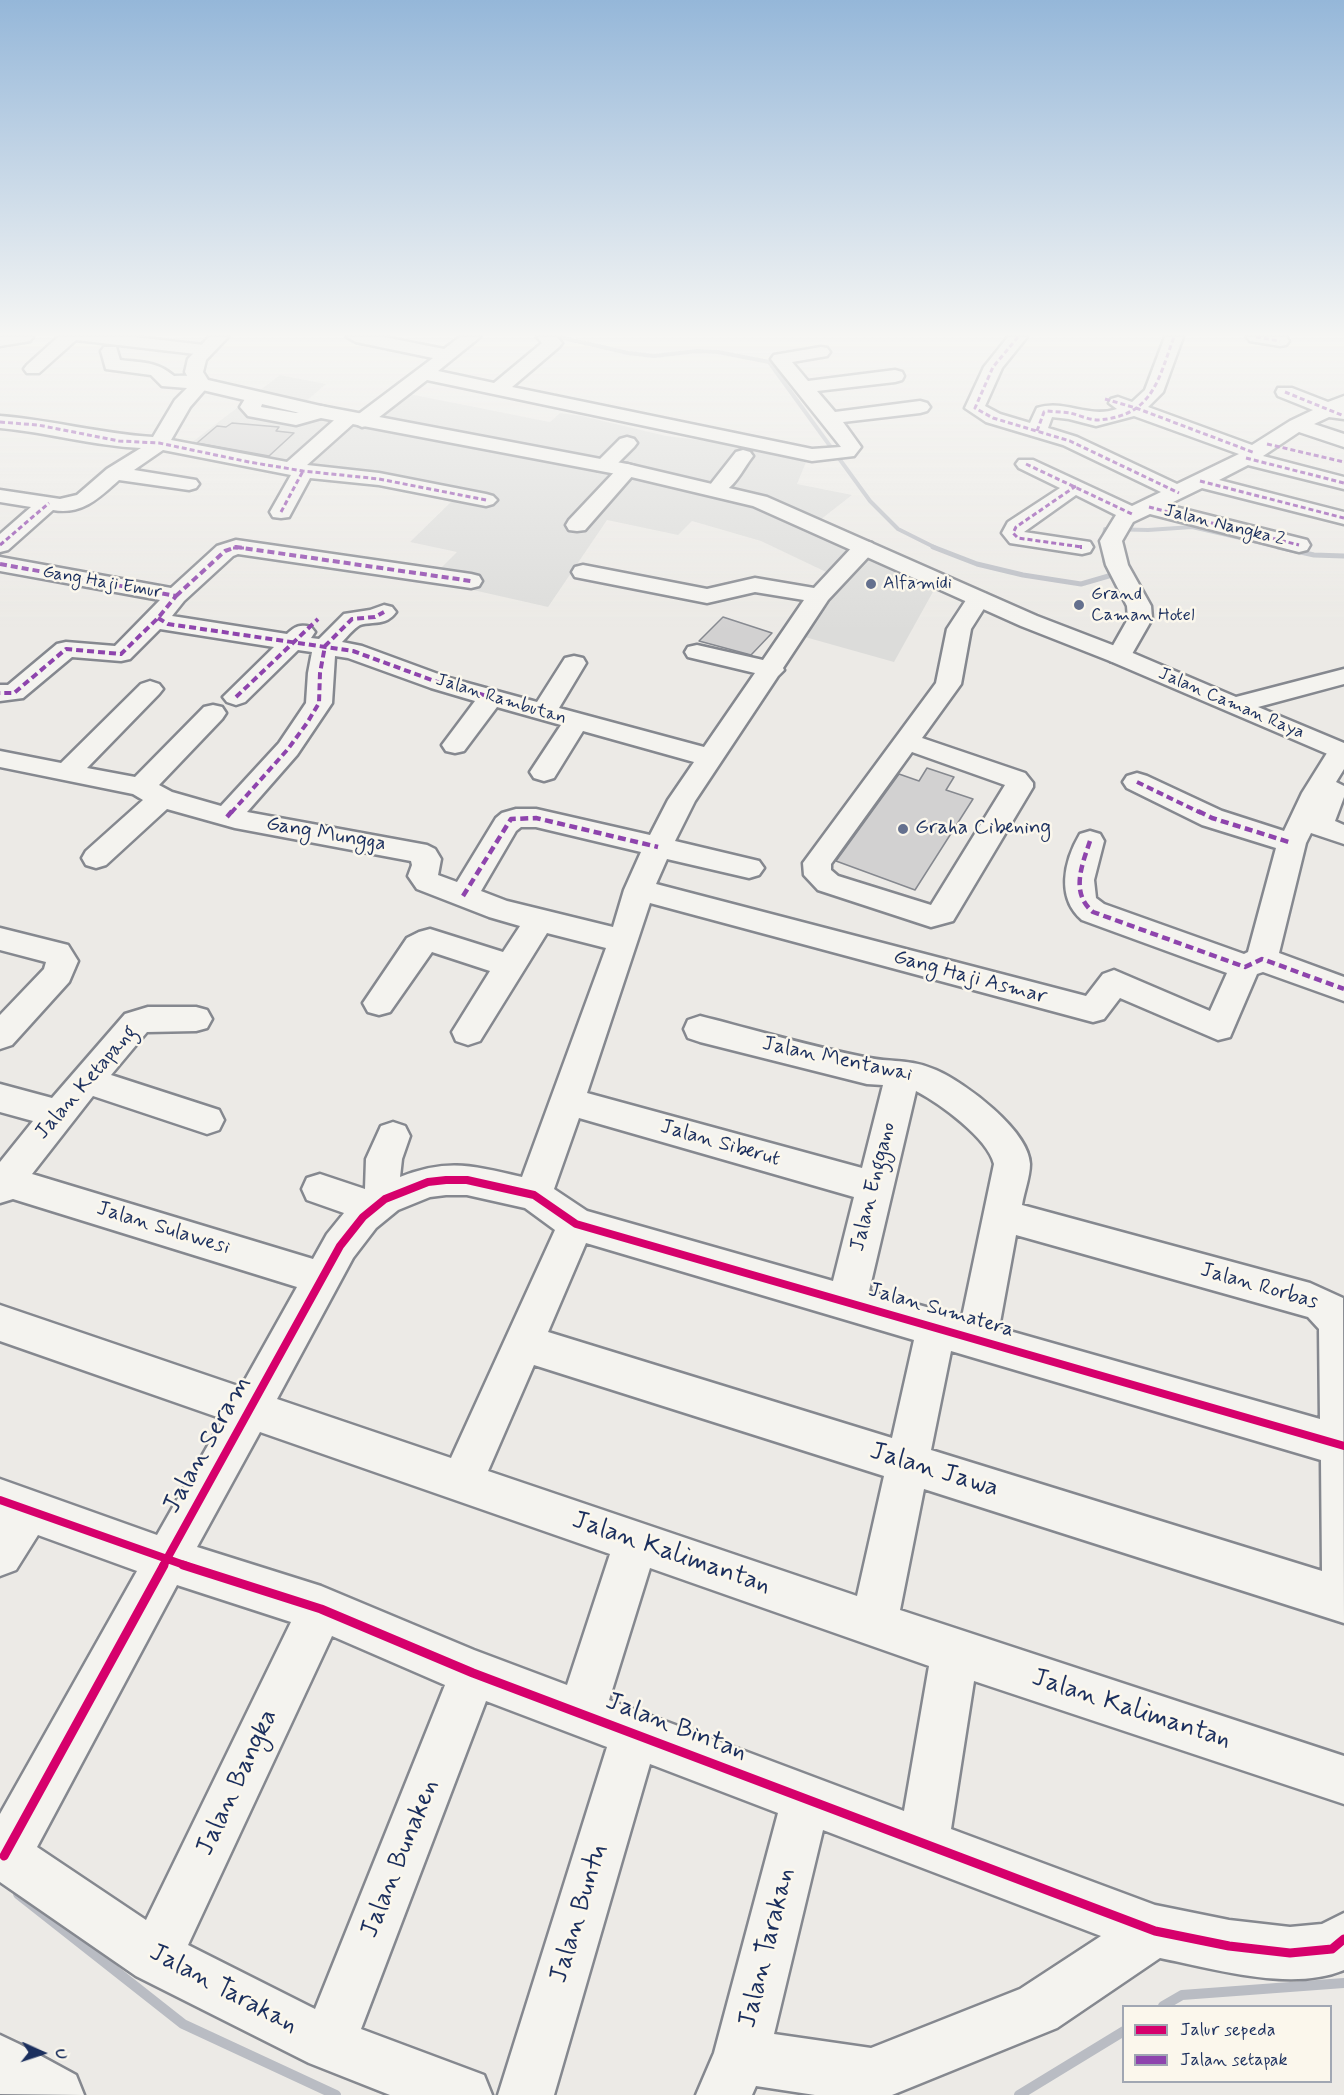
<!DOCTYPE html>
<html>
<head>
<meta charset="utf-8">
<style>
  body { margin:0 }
  #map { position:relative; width:1344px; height:2095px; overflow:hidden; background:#eceae6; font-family:Mynerve,sans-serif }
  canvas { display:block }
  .legend { position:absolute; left:1122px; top:2005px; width:210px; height:78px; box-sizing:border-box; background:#fbf7ec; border:2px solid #a1a7b3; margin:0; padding:8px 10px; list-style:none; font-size:18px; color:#1b2f5e }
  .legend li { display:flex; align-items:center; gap:12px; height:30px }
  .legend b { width:30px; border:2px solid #a1a7b3 }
  .north { position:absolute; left:12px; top:2023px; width:60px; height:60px; -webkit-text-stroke:4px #fbf7ec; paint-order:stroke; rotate:93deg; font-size:16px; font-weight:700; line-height:24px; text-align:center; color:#1b2f5e }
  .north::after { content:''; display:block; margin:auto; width:21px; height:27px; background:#1b2f5e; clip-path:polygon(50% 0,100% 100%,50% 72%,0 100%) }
</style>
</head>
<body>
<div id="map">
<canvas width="1344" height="2095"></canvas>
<ul class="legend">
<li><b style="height:8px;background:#d6006c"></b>Jalur sepeda</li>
<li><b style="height:8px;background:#8e44ad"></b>Jalan setapak</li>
</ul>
<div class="north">U</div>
</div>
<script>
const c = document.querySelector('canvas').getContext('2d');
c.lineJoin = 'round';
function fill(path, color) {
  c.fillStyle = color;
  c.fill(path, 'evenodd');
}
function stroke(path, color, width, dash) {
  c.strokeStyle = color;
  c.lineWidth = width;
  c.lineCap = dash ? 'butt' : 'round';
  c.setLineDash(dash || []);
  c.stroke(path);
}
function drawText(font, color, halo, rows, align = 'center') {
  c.font = font + ' Mynerve,sans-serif';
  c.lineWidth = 5;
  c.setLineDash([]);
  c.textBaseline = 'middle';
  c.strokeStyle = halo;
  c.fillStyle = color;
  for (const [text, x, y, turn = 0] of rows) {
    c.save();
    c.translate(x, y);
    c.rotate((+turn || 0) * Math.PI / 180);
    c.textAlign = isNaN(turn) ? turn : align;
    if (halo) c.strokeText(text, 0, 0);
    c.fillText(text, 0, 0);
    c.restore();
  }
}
const built = new Path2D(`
  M280,375L326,384L304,403L357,419L399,392L550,422L560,413L582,416L666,436L717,442L806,462L797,484L852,495L811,527L934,590L894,662L805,637L845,581L761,541L692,521L678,535L607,520L548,607L429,580L457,552L410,542L455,498L187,446Z`);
const streamFar2 = new Path2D(`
  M559,337L628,353L654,356L697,351L718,352L769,362L870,501L898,529L936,548
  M1103,542L1105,529L1148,530L1192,527L1284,548`);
const streamFar1 = new Path2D(`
  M933,547L977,564L1023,575L1081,584L1112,575L1105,562L1104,553
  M1278,547L1314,555L1344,556`);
const stream = new Path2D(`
  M18,1894L183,2024L336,2095
  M1163,2006L1182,1995L1344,1983
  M1019,2095L1124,2031`);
const building = new Path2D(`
  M232,423L279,427L276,431L294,433L269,456L197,443L217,426L226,427Z
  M723,617L772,633L751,655L699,641Z
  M927,768L954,777L946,790L973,799L915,890L836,861L899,774L919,781Z`);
const minor = new Path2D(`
  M0,337H33L30,341L0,346Z
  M58,337H135L204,345L210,346L213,350L210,354L204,355L76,340L39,373H27L24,369L27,365Z
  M347,337H384L444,349L460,337H480L438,371L494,383L542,343L537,337H557L562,343L559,347L512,387L812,449L841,447L774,363L771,359L774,355L821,347L827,348L830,352L827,356L792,362L808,381L895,370L902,372L904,376L902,380L895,382L817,391L835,412L920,401L927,403L930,407L927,411L920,413L843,422L861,447L854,456L812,461L427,380L369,425L362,427L354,423L307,465L379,473L486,494L493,496L497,500L493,504L486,506L379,485L310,478L289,517L281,518L273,517L270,512L291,475L163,450L134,470L196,480L199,484L196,488L189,490L119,480C99,498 82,515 53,510L8,550L0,552V534L31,507L0,502V490L60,499L77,495L107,469L141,448C93,446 47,432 0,428V416C52,420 101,434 153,437L175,400L187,388L162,386L151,375L106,369L101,351L104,347H116L120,360C143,363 156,361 174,376C187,376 201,374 210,384L190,407L171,440L287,462L341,414L348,412L356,416L433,358L356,342Z
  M1008,337H1027L1002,368L985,406L1000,414L1030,423L1037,408C1065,399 1088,419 1117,409L1109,403L1111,399L1118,397L1132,402L1145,390L1165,337H1183L1163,392L1148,407L1252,445L1290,421L1313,410L1278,396L1276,392L1278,388H1292L1328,402L1344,396V419L1329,417L1314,424L1344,434V447L1299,432L1263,456L1344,477V489L1248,465L1219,480L1344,512V524L1202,488L1167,505L1307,540L1310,545L1307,550L1299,552L1150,514L1133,522L1122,541L1128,565L1151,606L1152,619L1128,661L1119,663L1110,661L1107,656L1128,619L1127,606L1106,565L1100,541L1116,515L1076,495L1024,532L1090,542L1093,547L1090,552L1082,554L1010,543L1002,533L1008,522L1060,488L1019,468L1016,464L1019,460H1033L1132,506L1161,492L1063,445L986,422L965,408L984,367ZM1134,416L1239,454L1177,484L1077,437L1048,428L1052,417L1069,419L1096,426Z
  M1247,337H1286L1289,341L1286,345L1280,346L1250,341Z
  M255,392L262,394L264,398L261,407L296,413L321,406L328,408L331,412L328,416L296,425L248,416L240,407L248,394Z
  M627,437L634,439L637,443L634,447L611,470H597L594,466L597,462L620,439Z
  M743,450L750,452L753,456L750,460C740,474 729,498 710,493L707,489L710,485L736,452Z
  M627,464L634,466L637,470L634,474L585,530L577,531L569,530L566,525L569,520L620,466Z
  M236,540L471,574L479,576L482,581L479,586L471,588L238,554L233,556L184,601L172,616L287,634C295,626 300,624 311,627L315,632L311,638L319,639L344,614L370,610L384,605L392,607L396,612C386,626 374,621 360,625C354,628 347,637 342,642L362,646L449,678L537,702L565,658L574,656L583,658L586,663L559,708L704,747L755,673L688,657L685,652L688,647L697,645L763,660L804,600L755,592L707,603L575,577L572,572L575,567L583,565L707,589L755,578L814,588L856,543L864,541L872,543L875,548L872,553L828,600L783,668L784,670L778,676L695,801L675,841L759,861L764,868L759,875L749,878L667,859L656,884L1086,996L1103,974L1114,970L1210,1011L1227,973L1082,920C1056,898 1064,861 1080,834L1090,831L1100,834L1104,841L1094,880L1096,898L1104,904L1244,954L1248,952L1276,848L1202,825L1127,788L1123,782L1127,776L1137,773L1147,776L1222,811L1284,831L1302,793L1332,745L1344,743V769L1336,782L1344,786V797L1335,821L1344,825V844L1311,833L1306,843L1279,953L1344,977V1001L1263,972L1257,974L1230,1037L1218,1040L1120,998L1104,1019L1093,1022L650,903L587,1093L862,1168L883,1085L867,1084L700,1042L688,1038L684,1029L688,1020L700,1016C755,1030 809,1046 864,1057C890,1063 909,1058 936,1070C964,1082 1029,1130 1030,1164C1030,1177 1024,1192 1022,1205L1310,1283L1343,1298L1344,1623L924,1489L900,1610L1344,1756V1804L974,1681L951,1829L1155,1905L1229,1920L1290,1927L1322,1924L1344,1913V1970C1292,1992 1214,1969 1160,1958L1057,2028L892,2095H815L756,2086L752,2095H696L714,2053L778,1813L650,1764L554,2095H498L607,1747L486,1701L361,2029L484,2075L492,2095H390L309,2063L136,1976L0,1882V1814L137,1571L38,1535L16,1570L0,1576V1479L157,1535L223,1419L0,1341V1305L241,1387L297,1287L13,1199L0,1203V1162L33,1121L0,1112V1084L52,1098L125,1014L148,1007H196L207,1010L212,1019L207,1028L196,1031L147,1032L111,1075L219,1110L224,1120L219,1130L207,1134L93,1096L32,1174L313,1259L327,1234L344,1213L307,1200L302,1189L307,1178L320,1174L365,1189L366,1159L381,1126L393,1122L405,1126L410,1136L402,1159L400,1177C449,1158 473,1166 522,1177L606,948L547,933L480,1041L468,1045L456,1041L452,1032L490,971L432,952L390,1012L379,1015L368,1012L363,1003L407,938L419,932L430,929L503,952L520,926L489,917L417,889L408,876L412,865L411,861L235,828L167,809L106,865L96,868L86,865L82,858L86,851L143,800L133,794L0,767V751L61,763L141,684L150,681L159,684L163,689L159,694L87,768L135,777L204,707L213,705L222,707L226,713L222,719L159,785L172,792L221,806L279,743L306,703L308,673L312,652L298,650L245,702L236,705L227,702L223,697L274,647L160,629L130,659L121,661L72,657L23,698L0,701V685H8L57,644L66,642L115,646L160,600L0,571V557L171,588L217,546ZM335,656L348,658L431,688L475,701L442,745L446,751L455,753L464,751L497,707L561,725L530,772L534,778L544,781L554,778L583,731L694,762L668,800L650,835L536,809H516L502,813L496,818L457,882L438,875L441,859L435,849L427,845L247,812L297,755L332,703ZM521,827H536L641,852L624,890L613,927L507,901L481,891L516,831ZM916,1091C939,1103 988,1138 994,1164L962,1317L869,1291ZM579,1118L854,1197L833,1281L587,1211L554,1189ZM446,1195H467L525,1208L555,1230L451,1458L277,1399L353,1258L376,1228L398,1210L430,1197ZM1016,1235L1308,1317L1319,1329L1320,1419L999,1328ZM586,1243L914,1340L892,1438L548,1332ZM951,1351L1321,1460L1322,1571L931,1450ZM534,1365L884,1476L857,1596L488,1471ZM260,1432L610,1554L567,1685L474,1650L321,1586L197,1547ZM650,1568L929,1666L904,1811L609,1700ZM177,1585L291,1622L146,1920L37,1847ZM332,1636L445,1685L315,2009L188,1945ZM823,1830L1101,1936L1020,1989L871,2048L774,2034Z
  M978,592L986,594L990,599L971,629L961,684L922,738L1025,773L1033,783V787L953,921L931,927L818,890L804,875L803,863L936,683L947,629L970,594ZM912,752L1005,785L931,905L838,876L831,870V864Z
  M0,928L68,945L78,961L69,982L12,1045L0,1049V1015L44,969L46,962L0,950Z
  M0,2035L19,2044L76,2075L84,2095L0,2094Z`);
const major = new Path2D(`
  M209,337H228L206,360L203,372L208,380L321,406L627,464L767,497L1037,616L1128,651L1236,697L1344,669V684L1258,707L1344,743V761L1110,661L1021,626L753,506L627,476L321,418L194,388L185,372L188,359Z`);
const quietFar2 = new Path2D(`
  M1018,337L993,367L975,408L993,418L1070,441L1179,493
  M1256,337L1280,341
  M1285,392L1344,416
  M1105,399L1136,408L1255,453
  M0,422L38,425L119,441L159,443L249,462L303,471L379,479L486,500
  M1037,431L1044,412L1047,411C1055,412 1063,412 1070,413C1079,415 1089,420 1098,420C1153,416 1158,380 1174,337
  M1267,444L1344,462
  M1246,458L1344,483
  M1026,464L1132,514
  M1200,481L1344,518
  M1076,486L1016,527L1013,533L1018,538L1082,547
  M1149,507L1299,545
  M281,512L303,471
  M0,545L49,503
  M233,548H244`);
const quietFar1 = new Path2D(`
  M1080,547H1082
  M0,564L176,596L158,618L121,654L66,649L14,693H0
  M176,596L225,551L236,547L471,581
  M158,618L168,624L353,651L440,683L491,697
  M236,697L318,619
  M1137,782L1201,813
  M231,813L288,749L307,723L319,703L320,673L325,646L352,619L375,617L384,612`);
const quiet = new Path2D(`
  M1198,811L1212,818L1292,843
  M227,817L232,811
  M1090,841C1082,865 1070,893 1093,912L1245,967L1262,959L1344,989
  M463,896L511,819L536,818L658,847`);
const cyclewayFar1 = new Path2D(`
  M0,1500L187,1566
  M163,1566L340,1246L363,1217L385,1199L428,1182L446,1180H467L534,1195L576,1224L1344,1446`);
const cycleway = new Path2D(`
  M183,1565L321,1609L473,1673L1155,1931L1229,1946L1290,1953L1332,1949L1344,1939
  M4,1856L164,1565`);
const markers = [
  [871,584,6,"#64708e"],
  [1079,605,6,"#64708e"],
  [903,829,6,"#64708e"]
];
const farStreetnames = [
  ["Jalan Nangka 2",1224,526,14],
  ["Gang Haji Emur",102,583,10],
  ["Jalan Rambutan",501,700,17],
  ["Jalan Caman Raya",1231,704,23]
];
const farPoinames = [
  ["Alfamidi",883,584],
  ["Grand",1091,595],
  ["Caman Hotel",1091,616]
];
const poiNames = [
  ["Graha Cibening",915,829]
];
const streetNames = [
  ["Gang Mungga",326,835,10],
  ["Gang Haji Asmar",970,978,15],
  ["Jalan Mentawai",837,1060,12],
  ["Jalan Ketapang",87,1083,-49],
  ["Jalan Siberut",720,1144,16],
  ["Jalan Enggano",874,1187,-76],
  ["Jalan Sulawesi",163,1229,17],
  ["Jalan Rorbas",1259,1287,16],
  ["Jalan Sumatera",941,1311,16]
];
const nearStreetnames = [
  ["Jalan Seram",208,1445,-61],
  ["Jalan Jawa",934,1471,17],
  ["Jalan Kalimantan",671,1554,19],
  ["Jalan Kalimantan",1131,1710,18],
  ["Jalan Bintan",676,1728,21],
  ["Jalan Bangka",238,1783,-65],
  ["Jalan Bunaken",401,1859,-68],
  ["Jalan Buntu",580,1914,-73],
  ["Jalan Tarakan",768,1948,-76],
  ["Jalan Tarakan",223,1990,28]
];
fill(built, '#dcdcda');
stroke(streamFar2, '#b9bcc3', 4);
stroke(streamFar1, '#b9bcc3', 5);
stroke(stream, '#b9bcc3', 10);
fill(building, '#d2d1d1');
stroke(building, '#85888f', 1.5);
stroke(minor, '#85888f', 5);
stroke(major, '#85888f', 5);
fill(minor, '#f4f3ef');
fill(major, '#f4f3ef');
stroke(quietFar2, '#8e44ad', 3, [5, 3]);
stroke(quietFar1, '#8e44ad', 4, [7, 4]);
stroke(quiet, '#8e44ad', 4.5, [8, 4.5]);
stroke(cyclewayFar1, '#d6006c', 8);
stroke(cycleway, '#d6006c', 9);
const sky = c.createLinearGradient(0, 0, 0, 631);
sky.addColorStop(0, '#95b7d9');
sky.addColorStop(0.53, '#f6f6f4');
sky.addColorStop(1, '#f6f6f400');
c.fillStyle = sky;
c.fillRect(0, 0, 1344, 631);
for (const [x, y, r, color] of markers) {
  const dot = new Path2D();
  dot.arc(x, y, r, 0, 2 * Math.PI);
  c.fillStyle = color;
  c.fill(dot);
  stroke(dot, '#fbf7ec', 2);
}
drawText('18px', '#1b2f5e', '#fbf7ec', farStreetnames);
drawText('18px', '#1b2f5e', '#fbf7ec', farPoinames, 'left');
drawText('21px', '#1b2f5e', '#fbf7ec', poiNames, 'left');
drawText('21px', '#1b2f5e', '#fbf7ec', streetNames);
drawText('26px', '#1b2f5e', '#fbf7ec', nearStreetnames);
</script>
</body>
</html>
